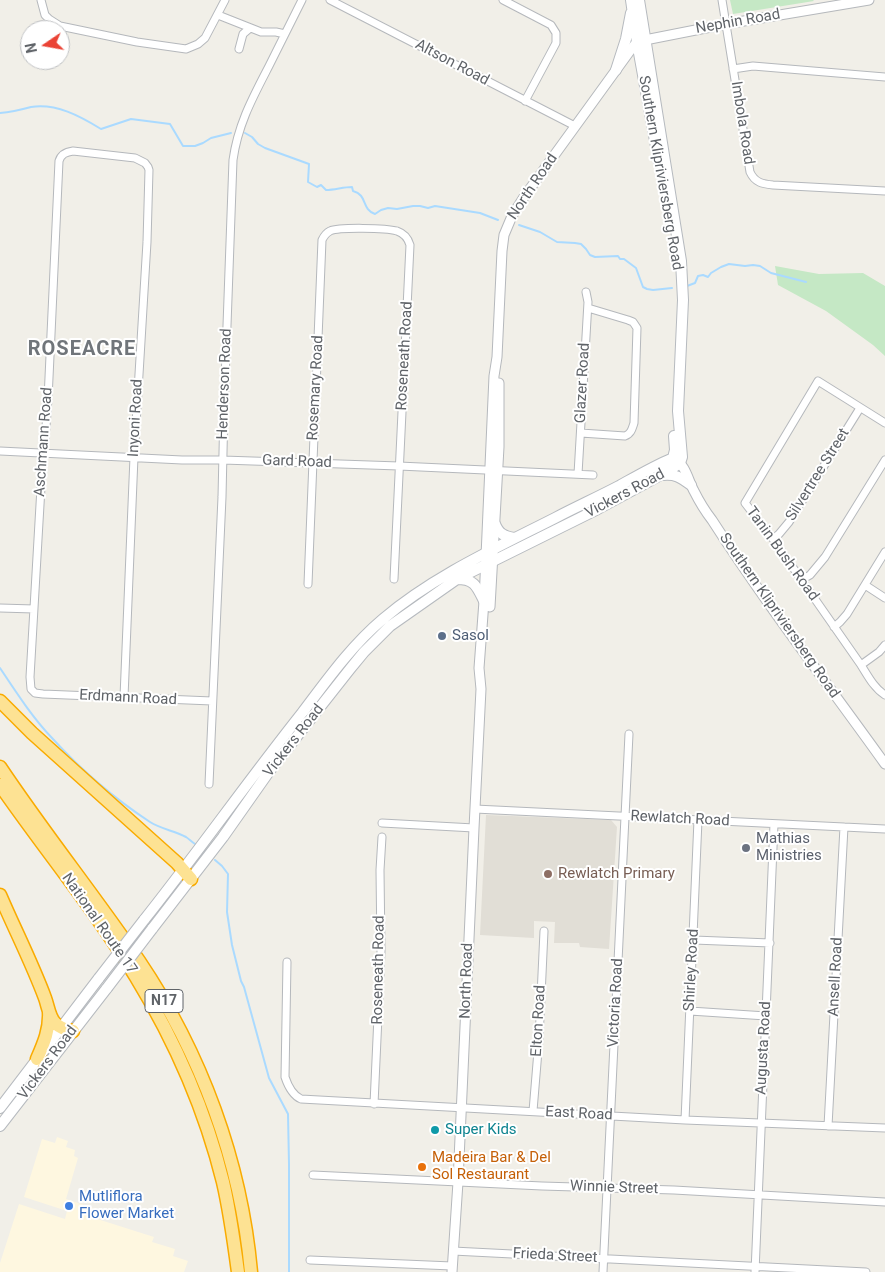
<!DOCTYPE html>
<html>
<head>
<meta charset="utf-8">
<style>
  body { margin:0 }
  #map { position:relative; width:885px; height:1272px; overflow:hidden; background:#f1efe8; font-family:Roboto,sans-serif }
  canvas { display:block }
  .north { position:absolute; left:20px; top:20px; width:50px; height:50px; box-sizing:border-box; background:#fff; border:1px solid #bfc1c3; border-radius:50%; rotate:258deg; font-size:14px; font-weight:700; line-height:20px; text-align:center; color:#5f6368 }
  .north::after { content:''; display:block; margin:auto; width:18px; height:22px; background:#ea4335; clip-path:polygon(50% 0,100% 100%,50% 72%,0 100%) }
</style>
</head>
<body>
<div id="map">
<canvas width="885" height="1272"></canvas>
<div class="north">N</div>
</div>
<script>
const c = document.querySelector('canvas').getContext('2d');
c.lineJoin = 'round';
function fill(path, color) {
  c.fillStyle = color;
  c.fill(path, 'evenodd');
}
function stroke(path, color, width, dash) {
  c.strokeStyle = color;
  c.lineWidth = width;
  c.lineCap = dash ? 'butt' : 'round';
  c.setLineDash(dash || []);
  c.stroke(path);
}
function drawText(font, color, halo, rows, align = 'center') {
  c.font = font + ' Roboto,sans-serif';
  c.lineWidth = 4;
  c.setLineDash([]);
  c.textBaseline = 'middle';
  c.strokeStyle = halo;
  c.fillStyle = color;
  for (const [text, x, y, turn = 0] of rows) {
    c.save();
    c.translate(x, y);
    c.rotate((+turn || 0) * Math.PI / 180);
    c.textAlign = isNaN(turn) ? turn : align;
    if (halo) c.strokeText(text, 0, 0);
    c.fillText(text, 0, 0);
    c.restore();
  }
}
const commercial = new Path2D(`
  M57,1137L68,1141L66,1147L75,1150L74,1156L78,1158L66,1199L93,1208L91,1217L154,1237L152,1242L175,1249L173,1256L188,1261L184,1272H0V1263L19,1204L65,1219L67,1211L24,1197L42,1139L55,1143Z`);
const education = new Path2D(`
  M486,815L611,820L617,827L609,949L580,947L579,943H554L555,922L534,921V938L480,935Z`);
const green = new Path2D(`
  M730,0H813L814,1L733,14Z
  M775,266L819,274L863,273L885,286V356L873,345L826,311L778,285Z`);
const stream = new Path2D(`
  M0,113C12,112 20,110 31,107C56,103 80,116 101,129L131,119L170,124L183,146H195L203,143L211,138L231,133
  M245,133L252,137L258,144L265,148L309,164L308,182L317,187L321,185L326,190C335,190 343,187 352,187L353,191C368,195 361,209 375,214L381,210L388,208L397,209L413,206H420L428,208L435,206L480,213L498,220
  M519,225L540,232L557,242L575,243L581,244L586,249L590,255L595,257L618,256L620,259H624L636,268L643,287L647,289L653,290L672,288
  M687,286L695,283L698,276L703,275L708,277L711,273L721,267L729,264L745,266L753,265L760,266L771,273L806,282
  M0,668C16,692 32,717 52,738C81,770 115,799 150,822C161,829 175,831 186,837C189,839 192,842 195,844
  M215,860L222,866L228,874L227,912L232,945L241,981L244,987L269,1078L288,1114L289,1164V1272`);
const minor = new Path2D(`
  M41,0L45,15L49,19L60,26L137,42L186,49L198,44L205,38L225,0
  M330,0L575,126
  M503,0L551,25L556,33V43L525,101
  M722,0L750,172C755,183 763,184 773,185L885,191
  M218,15L261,32H276L285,34
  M239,49L243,34L250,28
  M733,69L753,66L885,77
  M885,423L818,381L745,503L773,539L861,665C868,676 874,688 885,695
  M581,433L625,436C631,434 632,429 634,423L637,328L633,322L628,320L588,308
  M0,451L182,460H223L399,466L593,475
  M578,474L588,302L586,292
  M773,539L779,534L789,522L860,408
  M801,580L810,575L825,557L885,460
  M308,584L322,240C324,236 326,233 330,231C339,227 386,228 397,231C403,233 408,238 410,245L394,579
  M865,585L885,598
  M0,608L34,609
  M834,627L840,622L847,614L885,552
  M861,665L879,652L885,645
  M124,697L134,457L147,242L149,170L148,167L145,163L135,158L73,151C66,152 61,154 59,161L48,399L45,440L43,453L30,677L31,689L35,693L43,694L212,701
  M209,784L222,497L224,408L233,160C238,124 253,97 269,66C280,44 291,22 302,0
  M475,809L885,829
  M382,823L474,828
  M694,940L770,943
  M287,962L285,1077C288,1086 292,1095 301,1099L685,1120L885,1128
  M690,1011L766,1016
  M374,1104L381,951L380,870L382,837
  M533,1111L539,1039L544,931
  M685,1120L698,820
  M828,1126L844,827
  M313,1175L542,1186L674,1190L885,1202
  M453,1251L866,1272
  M310,1260L452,1266
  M603,1272L629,734
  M755,1272L774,824`);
const tertiary = new Path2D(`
  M675,459C686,466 688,480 694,491C699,501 705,511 712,520C766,604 827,683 885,764
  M490,607L499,447V383
  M452,1272L458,1182L474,828L481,689L479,668L484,601L494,376L497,357L502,251L504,235L512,216L524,197L632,48L637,42L645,40L726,24L869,0`);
const secondary = new Path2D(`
  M631,0L637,42L659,163
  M616,70L626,39L631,13
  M663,475C676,474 680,477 691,485
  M495,524C499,534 504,536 514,538
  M457,579C475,579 477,587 484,601
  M144,920C198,852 248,781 302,713C327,680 351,646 383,619C434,576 496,548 555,518C576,507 598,497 619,486C637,476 654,466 673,458L675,450L674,436
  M152,929L223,837L268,773L350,669L364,652L390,626L457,579L594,511L670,470L680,463L682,457L678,411L683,300L681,261L639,0
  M0,1108L99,978
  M0,1126L107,988`);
const motorway = new Path2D(`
  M0,701L32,733L177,863L191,879
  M0,767C44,833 94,895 139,961C201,1053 241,1161 251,1272
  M0,785C45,850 95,910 136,977C175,1041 205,1109 223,1182C230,1212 234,1242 238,1272
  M0,895C15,930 32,963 45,998C48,1006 49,1017 55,1023C60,1028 66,1030 73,1031
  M37,1059C44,1043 50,1029 49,1012`);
const secondaryBridge = new Path2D(`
  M99,978L144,920
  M107,988L152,929`);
const markers = [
  [442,636,5,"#5c6f8a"],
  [746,848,5,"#6b7280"],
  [548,874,5,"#8d6e63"],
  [435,1130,5,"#0f9aa8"],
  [422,1167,5,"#e8710a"],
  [69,1206,5,"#3f7fe0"]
];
const shields = [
  [164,1001,38]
];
const shieldNames = [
  ["N17",164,1001]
];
const streetNames = [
  ["Nephin Road",738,22,-10],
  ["Altson Road",452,63,28],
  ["Imbola Road",742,123,81],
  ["Southern Klipriviersberg Road",660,173,80],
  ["North Road",533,187,-56],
  ["Roseneath Road",405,356,-87],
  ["Glazer Road",583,383,-87],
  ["Henderson Road",225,384,-88],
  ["Rosemary Road",316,388,-87],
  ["Inyoni Road",136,418,-87],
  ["Aschmann Road",44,442,-86],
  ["Gard Road",297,462,2],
  ["Silvertree Street",818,475,-58],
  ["Vickers Road",625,494,-28],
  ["Tanin Bush Road",782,554,54],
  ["Southern Klipriviersberg Road",779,616,55],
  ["Erdmann Road",128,698,3],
  ["Vickers Road",294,741,-52],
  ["Rewlatch Road",680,819,3],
  ["National Route 17",99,924,55],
  ["Roseneath Road",379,970,-89],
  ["Shirley Road",692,970,-87],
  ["Ansell Road",836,977,-87],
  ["North Road",467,981,-88],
  ["Victoria Road",616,1003,-87],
  ["Elton Road",539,1021,-87],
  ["Augusta Road",764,1048,-87],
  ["Vickers Road",48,1063,-53],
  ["East Road",579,1114,3],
  ["Winnie Street",614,1188,2],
  ["Frieda Street",555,1256,3]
];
const serviceNames = [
  ["Sasol",452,636]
];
const worshipNames = [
  ["Mathias",756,839],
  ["Ministries",756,856]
];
const educationNames = [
  ["Rewlatch Primary",558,874]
];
const cultureNames = [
  ["Super Kids",445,1130]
];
const foodNames = [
  ["Madeira Bar & Del",432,1158],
  ["Sol Restaurant",432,1175]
];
const shopNames = [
  ["Mutliflora",79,1197],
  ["Flower Market",79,1214]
];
const districtNames = [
  ["ROSEACRE",82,350]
];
fill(commercial, '#fef7e0');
fill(education, '#e1ded6');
fill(green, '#c5e8c5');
stroke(stream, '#aadaff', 2);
stroke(minor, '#b5b8bc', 9);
stroke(tertiary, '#b5b8bc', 11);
stroke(secondary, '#b6babf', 12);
stroke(motorway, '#f9ab00', 15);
stroke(minor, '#fff', 7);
stroke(tertiary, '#fff', 9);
stroke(secondary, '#fff', 10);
stroke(motorway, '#fde293', 12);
stroke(secondaryBridge, '#b6babf', 12, []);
stroke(secondaryBridge, '#fff', 10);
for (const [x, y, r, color] of markers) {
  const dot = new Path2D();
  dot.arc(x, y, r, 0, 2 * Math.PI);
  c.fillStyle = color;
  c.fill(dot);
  stroke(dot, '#fff', 2);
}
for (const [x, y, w] of shields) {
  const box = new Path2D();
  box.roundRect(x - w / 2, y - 11.5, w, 23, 4);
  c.fillStyle = '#fff';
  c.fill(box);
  stroke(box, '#5f6368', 1);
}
drawText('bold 14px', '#5f6368', null, shieldNames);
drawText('15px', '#5f6368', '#fff', streetNames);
drawText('15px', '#4e5e75', '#fff', serviceNames, 'left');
drawText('15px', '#5b616d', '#fff', worshipNames, 'left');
drawText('15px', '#785e54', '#fff', educationNames, 'left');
drawText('15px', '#0d838f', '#fff', cultureNames, 'left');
drawText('15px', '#c56008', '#fff', foodNames, 'left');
drawText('15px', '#366cbe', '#fff', shopNames, 'left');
c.letterSpacing = '1px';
drawText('bold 20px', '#70757a', '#fff', districtNames);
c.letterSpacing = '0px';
</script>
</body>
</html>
